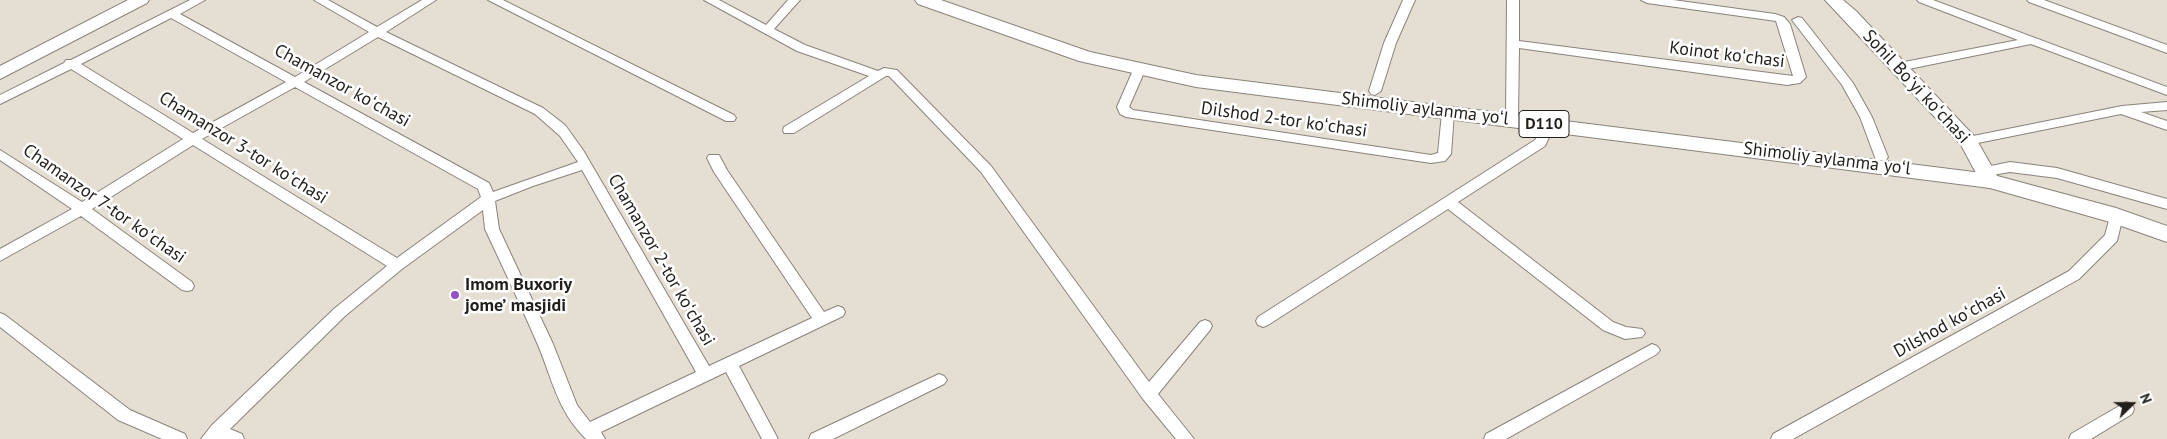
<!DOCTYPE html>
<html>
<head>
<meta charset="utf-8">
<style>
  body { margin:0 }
  #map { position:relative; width:2167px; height:439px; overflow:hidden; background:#e5ded3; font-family:"PT Sans",sans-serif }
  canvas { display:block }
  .north { position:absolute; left:2107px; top:379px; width:50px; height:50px; -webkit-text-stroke:4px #fff; paint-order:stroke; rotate:68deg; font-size:14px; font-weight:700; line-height:20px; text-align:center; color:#221f1b }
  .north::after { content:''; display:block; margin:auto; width:18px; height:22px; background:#221f1b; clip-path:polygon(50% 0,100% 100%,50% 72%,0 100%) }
</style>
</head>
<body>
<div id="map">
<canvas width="2167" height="439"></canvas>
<div class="north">N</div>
</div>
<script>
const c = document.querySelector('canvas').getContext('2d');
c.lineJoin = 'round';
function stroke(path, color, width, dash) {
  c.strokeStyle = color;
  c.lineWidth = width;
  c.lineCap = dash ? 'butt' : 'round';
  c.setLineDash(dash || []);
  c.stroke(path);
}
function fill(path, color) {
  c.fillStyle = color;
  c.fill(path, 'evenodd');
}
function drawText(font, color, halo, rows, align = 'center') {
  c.font = font + ' "PT Sans",sans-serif';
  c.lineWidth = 5;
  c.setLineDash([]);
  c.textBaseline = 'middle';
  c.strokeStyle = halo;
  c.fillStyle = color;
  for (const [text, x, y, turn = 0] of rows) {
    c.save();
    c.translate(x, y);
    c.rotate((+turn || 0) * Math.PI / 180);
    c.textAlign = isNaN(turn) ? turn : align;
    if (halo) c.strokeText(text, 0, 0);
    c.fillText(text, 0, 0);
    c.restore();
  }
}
const minor = new Path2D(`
  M190,0H205L180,14L295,77L369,32L314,0H328L377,27L422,0H436L386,32L543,108L565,125L583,150L709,366L812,318L714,172L707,158L709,155H719L727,170L824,312L838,306L843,308L845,312L843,316L739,366L778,439H762L726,372L601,432L605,439H586C557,410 553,381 538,345C521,306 503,267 485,229L483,210L402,269L345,316L230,429L242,434L244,439H201L212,425L335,308L387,266L193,145L92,209L192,282L194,286L192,290L187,291L182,290L81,216L0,261V249L72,209L0,160V150L82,202L183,139L71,69L0,104V95L64,63L66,60H71ZM171,18L286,82L193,133L81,64ZM378,37L535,114L560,136L578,162L493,192L489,183L304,82ZM295,87L478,189L481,197L397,258L202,139ZM582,170L696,372L590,422L577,405L553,344L499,229L495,201L533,186Z
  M488,0H503L734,115L736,118L734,121H726Z
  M704,0H719L766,25L788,0H800L774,29L805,45L878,71L884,68L897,70L991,166L1149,382L1200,322L1205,320L1210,322L1212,326L1210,330L1158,394L1194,439H1176L1143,399L981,172L889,76H886L794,133H784L783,130L784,127L869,76L797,51Z
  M1403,0H1415L1396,43L1381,91L1375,95L1371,94L1369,91L1384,43Z
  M1507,0H1519V41L1793,76L1776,21L1647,3L1641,0H1673L1775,14L1784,17L1790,24L1806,77L1800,83L1787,85L1519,48L1518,119L1512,123L1506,119Z
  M1917,0H1933L2167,87V95L2031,44L1899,71L1895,70L1893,67L1895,64L1899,63L2018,40L1919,2Z
  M2027,0H2044L2167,45V53L2029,2Z
  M1798,17L1802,18L1853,83L1872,117L1888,157L1886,160H1876L1860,117L1842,85L1792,20Z
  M1140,64L1146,68L1129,107L1133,110L1431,155L1438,153L1442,113L1448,109L1454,113L1451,154L1445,161L1431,163L1126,117L1120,114L1117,107L1134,68Z
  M2167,102V110L2141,112L2167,121V130L2121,114L1968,145L1962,141L1968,137L2122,106Z
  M1543,120L1549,124L1550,135L1545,146L1458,202L1613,322L1626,327L1642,329L1645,333L1642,337L1625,339L1603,330L1448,209L1268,325L1263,327L1258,325L1256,321L1258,317L1535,140L1538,135L1537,124Z
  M2010,162L2057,168L2167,199V209L2057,178L2010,172L1986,176L1981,174L1979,171L1981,168Z
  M2116,211L2121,213L2123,216L2117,241L2079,279L1793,439H1771L1773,434L2069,271L2105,235L2111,213Z
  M0,313L5,315L130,410L185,434L187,439H162L118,420L0,327Z
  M1652,344L1657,346L1660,350L1657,354L1506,439H1484L1486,434Z
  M939,374L944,376L947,380L944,384L833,439H809L811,434Z
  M2126,402L2132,404L2134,409L2132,414L2091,439H2069L2071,434Z`);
const secondary = new Path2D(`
  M128,0H149L147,3L0,79V66Z
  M1825,0H1843L1856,11L1975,137L2000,181L1997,186L1990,188L1983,186L1961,145Z`);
const primary = new Path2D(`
  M915,0H941L1090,52L1196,75L1990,174L2116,208L2167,226V242L2110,222L1990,188L1196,87L1079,61L918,4Z`);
const markers = [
  [455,295,5,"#9451c6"]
];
const shields = [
  [1544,124,50]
];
const shieldNames = [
  ["D110",1544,124]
];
const streetNames = [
  ["Koinot koʻchasi",1727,55,7],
  ["Chamanzor koʻchasi",342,86,29],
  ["Sohil Boʻyi koʻchasi",1916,87,47],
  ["Shimoliy aylanma yoʻl",1425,109,7],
  ["Dilshod 2-tor koʻchasi",1284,120,8],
  ["Chamanzor 3-tor koʻchasi",243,148,32],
  ["Shimoliy aylanma yoʻl",1827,159,7],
  ["Chamanzor 7-tor koʻchasi",104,204,35],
  ["Chamanzor 2-tor koʻchasi",661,260,60],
  ["Dilshod koʻchasi",1950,323,-29]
];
const poiNames = [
  ["Imom Buxoriy",465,285],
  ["jome’ masjidi",465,306]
];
stroke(minor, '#8a837a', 2);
stroke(secondary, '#8a837a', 2);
stroke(primary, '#8a837a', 2);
fill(minor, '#fff');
fill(secondary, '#fff');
fill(primary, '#fff');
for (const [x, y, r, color] of markers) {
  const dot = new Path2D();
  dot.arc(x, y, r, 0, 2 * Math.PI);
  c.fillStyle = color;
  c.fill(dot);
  stroke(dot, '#fff', 2);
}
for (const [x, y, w] of shields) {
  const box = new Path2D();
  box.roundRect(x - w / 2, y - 13.5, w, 27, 4);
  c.fillStyle = '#fff';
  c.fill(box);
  stroke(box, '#221f1b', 1);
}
drawText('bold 16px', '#221f1b', null, shieldNames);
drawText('18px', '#221f1b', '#fff', streetNames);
drawText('bold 18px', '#221f1b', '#fff', poiNames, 'left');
</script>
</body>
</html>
